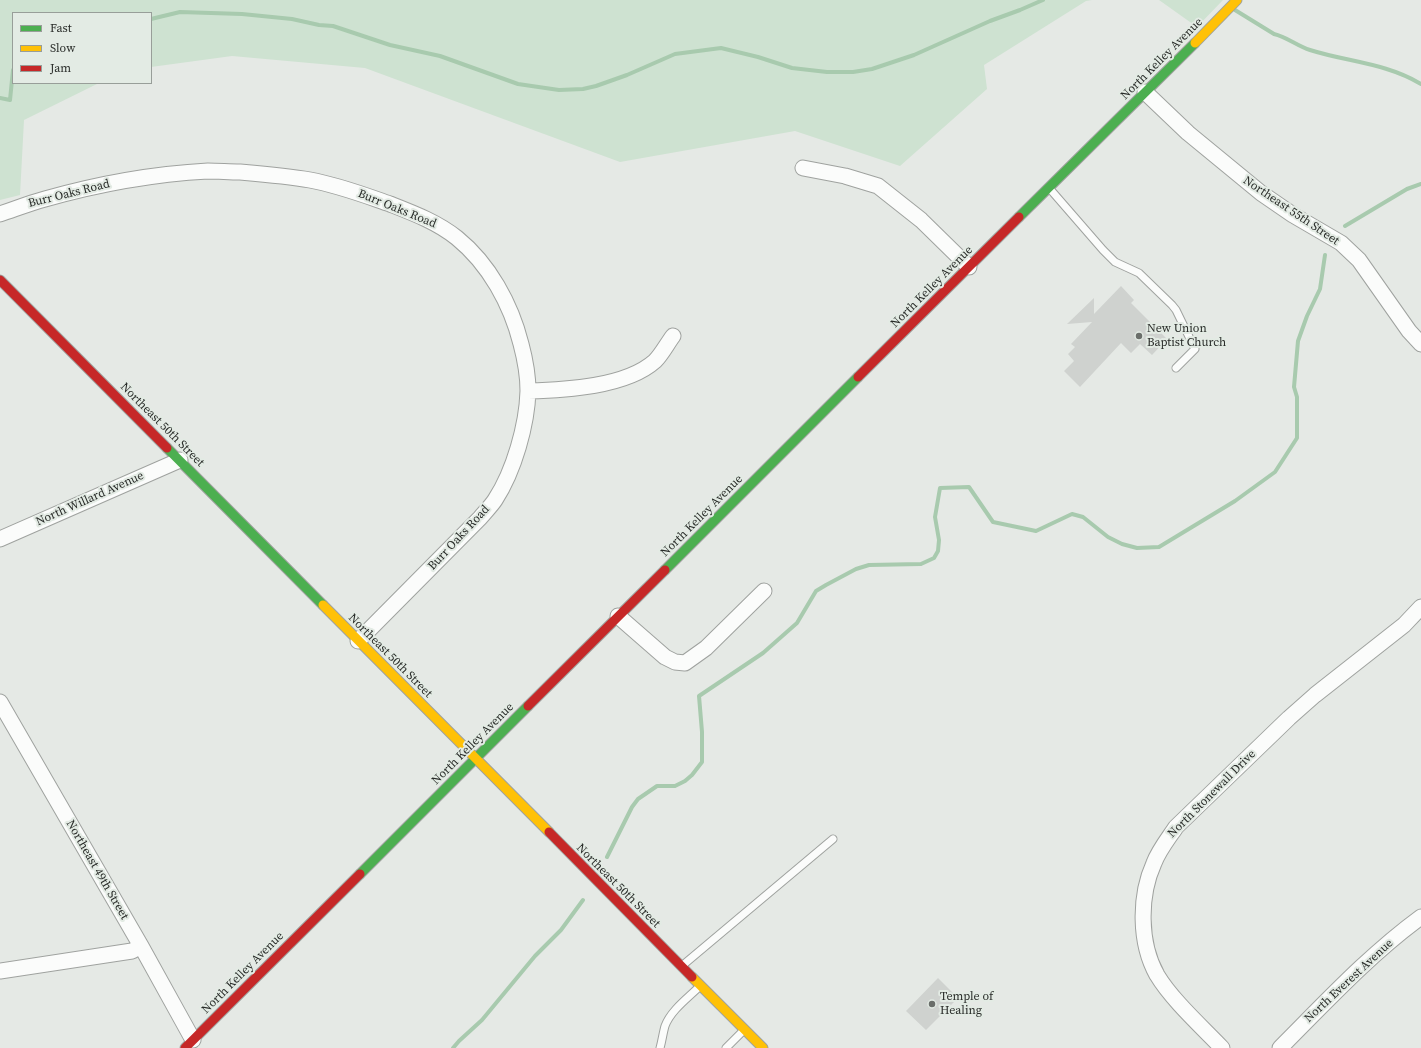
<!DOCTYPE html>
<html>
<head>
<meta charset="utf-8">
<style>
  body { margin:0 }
  #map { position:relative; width:1421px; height:1048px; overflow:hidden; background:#e5e9e5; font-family:"Source Serif 4",serif }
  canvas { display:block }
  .legend { position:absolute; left:12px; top:12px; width:140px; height:72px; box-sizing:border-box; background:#e3ebe4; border:1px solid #989e99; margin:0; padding:5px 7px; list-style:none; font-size:12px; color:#282b28 }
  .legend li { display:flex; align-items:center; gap:8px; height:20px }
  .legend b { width:20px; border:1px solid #989e99 }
</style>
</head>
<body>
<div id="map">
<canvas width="1421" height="1048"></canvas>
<ul class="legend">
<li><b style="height:5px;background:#4caf50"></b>Fast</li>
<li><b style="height:5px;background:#ffc107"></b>Slow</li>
<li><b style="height:5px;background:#c62828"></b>Jam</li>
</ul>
</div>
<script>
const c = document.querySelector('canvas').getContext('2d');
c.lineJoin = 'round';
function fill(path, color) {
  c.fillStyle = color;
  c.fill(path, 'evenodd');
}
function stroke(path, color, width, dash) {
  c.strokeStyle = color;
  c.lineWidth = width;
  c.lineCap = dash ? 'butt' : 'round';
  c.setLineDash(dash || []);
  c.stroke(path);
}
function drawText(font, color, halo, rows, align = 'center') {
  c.font = font + ' "Source Serif 4",serif';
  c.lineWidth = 4;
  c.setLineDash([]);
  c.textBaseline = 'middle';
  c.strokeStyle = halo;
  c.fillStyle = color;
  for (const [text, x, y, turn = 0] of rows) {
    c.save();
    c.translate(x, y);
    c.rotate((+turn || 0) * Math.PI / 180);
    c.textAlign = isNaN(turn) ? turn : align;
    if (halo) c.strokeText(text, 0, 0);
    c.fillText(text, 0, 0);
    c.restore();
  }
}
const green = new Path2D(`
  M0,0H1092L1086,1L984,65L987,89L900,166L795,131L620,162L365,68L232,56L151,67V13H13V83H99L24,120L20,195L0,200Z
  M1159,0H1223L1197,27Z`);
const stream = new Path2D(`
  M1235,10L1274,34C1287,37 1297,46 1310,50C1348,62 1386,63 1421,84
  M151,19L180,12L242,14L292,19L319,25L333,26L390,45L440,56L518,84L559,90L583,89L596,86L627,75L675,54L721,48L758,57L792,68L827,72H853L872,69L914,55L990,21L1020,10L1043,0
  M0,98L10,100L13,70
  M1345,226L1407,189L1421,184
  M607,857L632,807L638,799L657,786H675L685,781L692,775L702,762V732L699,696L763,653L797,623L816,591L826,585L856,569L869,565L921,564L934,558L938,551L939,540L935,517L940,488L969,487L993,522L1036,531L1072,514L1083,517L1108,537L1122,544L1137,548L1159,547L1235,501L1275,472L1297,438V397L1294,387L1298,341L1307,316L1320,289L1325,255
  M453,1048L459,1041L482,1020L535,956L561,930L583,900`);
const building = new Path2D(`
  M1121,286L1134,300L1131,303L1167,339L1152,355L1140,344L1131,353L1121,343L1080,387L1064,371L1074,361L1068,354L1075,347L1071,344L1092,322L1067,324L1094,298V314Z
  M938,978L958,998L926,1030L906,1011Z`);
const lane = new Path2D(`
  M1050,189L1103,250L1115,262L1139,273L1172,305L1176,310L1195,349L1176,368
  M683,965L833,839
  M660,1048C662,1041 663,1033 665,1026C671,1010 688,998 700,986
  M726,1048L743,1031`);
const street = new Path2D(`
  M1145,92L1188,133L1261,193L1293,215L1341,243L1359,260L1409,331L1421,344
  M803,168L845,176L878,186L921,220L969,267
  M0,214C15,209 30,203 45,199C98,184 153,174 208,171C219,171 229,172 240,172C263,174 287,176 310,180C338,185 364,195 390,204C413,213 437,222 457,238C489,264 511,304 521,344C525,359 528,375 528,391C527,425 514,471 495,500C491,506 485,512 480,518L358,641
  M528,391C565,390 626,387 655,361C662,354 667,344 673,336
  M0,539L180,460
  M618,616L665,657L675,662L685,663L706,648L764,591
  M0,702L141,946L193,1040
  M0,971L132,951L141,946
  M1222,1048C1202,1027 1172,1000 1157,975C1139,943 1139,896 1154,863C1159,850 1168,839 1176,827L1289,718L1315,695L1404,625L1421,607
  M1280,1048C1325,1003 1369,955 1421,917`);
const fast = new Path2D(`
  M1019,217L1195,43
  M167,448L323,605
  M665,570L858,377
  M360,874L528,706`);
const slow = new Path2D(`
  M1195,43L1237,0
  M323,605L549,832
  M692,977L763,1048`);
const jam = new Path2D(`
  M0,280L167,448
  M858,377L1019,217
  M528,706L665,570
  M549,832L692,977
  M185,1048L360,874`);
const markers = [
  [1139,336,4,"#6a6e6a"],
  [932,1004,4,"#6a6e6a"]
];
const streetNames = [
  ["North Kelley Avenue",1162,59,-45],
  ["Burr Oaks Road",69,194,-14],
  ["Burr Oaks Road",397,209,22],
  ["Northeast 55th Street",1291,211,34],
  ["North Kelley Avenue",932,287,-45],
  ["Northeast 50th Street",162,425,45],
  ["North Willard Avenue",90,499,-24],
  ["North Kelley Avenue",702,516,-45],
  ["Burr Oaks Road",459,538,-47],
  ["Northeast 50th Street",390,656,45],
  ["North Kelley Avenue",473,744,-45],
  ["North Stonewall Drive",1212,794,-45],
  ["Northeast 49th Street",97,870,60],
  ["Northeast 50th Street",618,886,45],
  ["North Kelley Avenue",243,973,-45],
  ["North Everest Avenue",1349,981,-43]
];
const poiNames = [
  ["New Union",1147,329],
  ["Baptist Church",1147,343],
  ["Temple of",940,997],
  ["Healing",940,1011]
];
fill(green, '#cee2d1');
stroke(stream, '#a8caae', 4);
fill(building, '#cfd2cf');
stroke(lane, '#9fa29f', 9);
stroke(street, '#9fa29f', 17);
stroke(fast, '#9fa29f', 11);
stroke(slow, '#9fa29f', 11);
stroke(jam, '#9fa29f', 11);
stroke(lane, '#fbfcfb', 7);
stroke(street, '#fbfcfb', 15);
stroke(fast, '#4caf50', 9);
stroke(slow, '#ffc107', 9);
stroke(jam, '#c62828', 9);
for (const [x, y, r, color] of markers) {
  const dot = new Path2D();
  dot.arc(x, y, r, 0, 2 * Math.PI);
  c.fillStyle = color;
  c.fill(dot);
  stroke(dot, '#e3ebe4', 1.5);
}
drawText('12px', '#282b28', '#e3ebe4', streetNames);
drawText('12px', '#282b28', '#e3ebe4', poiNames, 'left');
</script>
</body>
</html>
